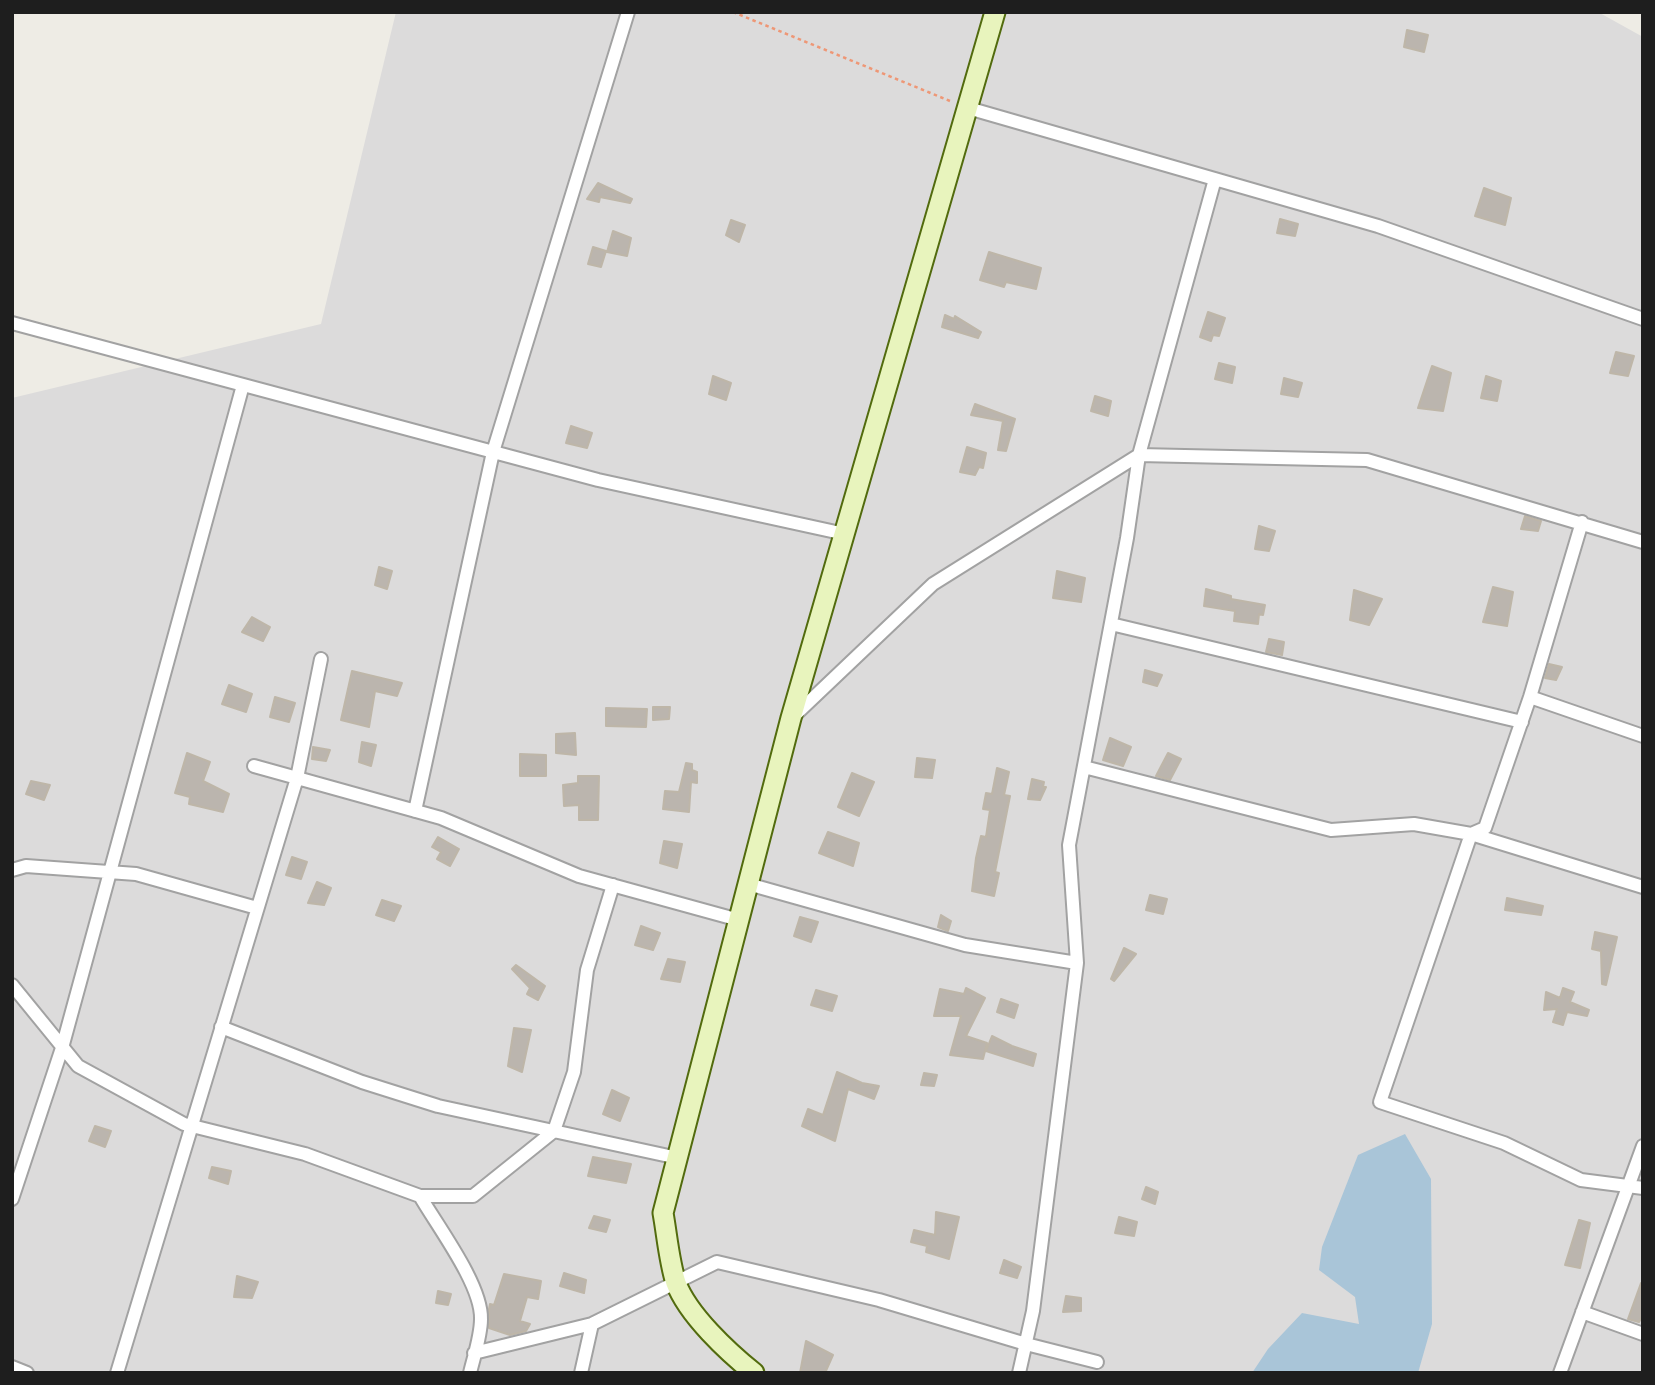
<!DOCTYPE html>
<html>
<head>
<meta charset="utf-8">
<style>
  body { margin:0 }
  #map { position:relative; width:1655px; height:1385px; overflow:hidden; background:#eeece5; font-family:Arial,sans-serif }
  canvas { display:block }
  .frame { position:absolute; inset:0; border:14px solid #1e1e1e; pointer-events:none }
</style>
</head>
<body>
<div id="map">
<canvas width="1655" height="1385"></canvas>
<div class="frame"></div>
</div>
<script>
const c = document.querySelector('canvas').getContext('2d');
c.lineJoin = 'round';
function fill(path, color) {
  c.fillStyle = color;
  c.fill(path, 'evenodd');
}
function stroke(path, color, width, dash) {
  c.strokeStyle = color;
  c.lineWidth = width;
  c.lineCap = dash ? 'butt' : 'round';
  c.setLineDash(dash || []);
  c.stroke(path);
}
const residential = new Path2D(`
  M396,12H1598L1643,37V1373H12V398L321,324Z`);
const water = new Path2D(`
  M1405,1134L1431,1179L1432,1324L1418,1373H1252L1268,1349L1302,1313L1359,1324L1355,1297L1319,1270L1322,1247L1358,1155Z`);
const building = new Path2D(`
  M1407,30L1428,35L1424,52L1404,47Z
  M598,183L632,199L630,203L600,197L599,202L587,199Z
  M1484,188L1511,198L1505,225L1475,216Z
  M1280,219L1298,224L1295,236L1277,233Z
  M731,220L745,225L739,242L726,235Z
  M613,231L631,238L627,256L607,252Z
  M593,247L606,251L601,267L588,264Z
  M989,252L1041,268L1036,289L1006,282L1004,287L980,280Z
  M1208,312L1225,318L1219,336L1213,335L1211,341L1200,337Z
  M945,315L954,319L955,316L981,332L978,338L942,327Z
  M1616,352L1634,356L1628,376L1610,373Z
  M1219,363L1235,367L1232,383L1215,379Z
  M1432,366L1451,373L1443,411L1418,408Z
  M713,376L731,383L726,400L709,394Z
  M1486,376L1501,381L1497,401L1481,398Z
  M1284,378L1302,383L1298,397L1281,394Z
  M1095,396L1111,401L1108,416L1091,411Z
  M975,404L1015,419L1006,451L998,450L1003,421L971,415Z
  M571,426L592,433L587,448L566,443Z
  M967,447L986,453L983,468L979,467L975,475L960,472Z
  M1525,516L1541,521L1538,531L1521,529Z
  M1259,526L1275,531L1269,551L1255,549Z
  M379,567L392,571L387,589L375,585Z
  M1057,571L1085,578L1081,602L1053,598Z
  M1493,587L1513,592L1507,626L1483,622Z
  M1206,589L1231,596V599L1265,605L1263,615L1259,614L1258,624L1234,621L1235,611L1204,606Z
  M1354,590L1382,599L1369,625L1350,620Z
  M252,617L270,627L263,641L242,632Z
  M1269,639L1284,642L1282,655L1266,652Z
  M1549,664L1562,667L1556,680L1545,678Z
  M1145,670L1162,675L1157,686L1143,682Z
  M352,671L402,683L397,696L375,691L369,727L341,720Z
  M229,685L252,694L246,712L222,704Z
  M275,697L295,703L289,722L270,717Z
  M653,707H670L669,719L653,720Z
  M606,708L647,709L646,727L606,726Z
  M575,733L576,755L556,753V734Z
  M1110,738L1131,747L1123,766L1103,760Z
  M362,742L376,745L371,766L359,762Z
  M313,747L330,750L326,761L312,759Z
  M187,753L210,762L203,781L229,794L223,812L189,804L190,797L175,793Z
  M1168,753L1181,759L1170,780L1156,776Z
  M520,754L546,755V776H520Z
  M917,758L935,760L932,778L915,777Z
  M686,763L692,764V770L697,772V783L691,782L689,812L663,809L665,791L679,792Z
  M997,768L1009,772L1004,795L1010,796L995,872L999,873L994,896L972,891L976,858L981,836L986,837L990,810L983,809L986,793L992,794Z
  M852,773L874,782L859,816L838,807Z
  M578,776H599L598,820H579V805L564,806L563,785L578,783Z
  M1032,779L1044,782L1043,787H1046L1040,800L1028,799Z
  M31,781L50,785L44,800L26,794Z
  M828,832L859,843L853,866L819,853Z
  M438,837L459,849L450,866L437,859L441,852L432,847Z
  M664,841L682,844L677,868L660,863Z
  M292,857L307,862L301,879L286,875Z
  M317,882L331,888L324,905L308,903Z
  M1150,895L1167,899L1163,914L1146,910Z
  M1507,898L1543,906L1541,915L1505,910Z
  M382,900L401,906L394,921L376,915Z
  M941,915L951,921L948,931L938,927Z
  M800,917L818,922L811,942L794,936Z
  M641,926L660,933L653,950L635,945Z
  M1595,932L1617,937L1606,985L1602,984L1601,951L1592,949Z
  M1124,948L1136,954L1114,981L1111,979Z
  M668,959L685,962L680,982L661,979Z
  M516,965L545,986L538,1000L527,994L530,988L512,969Z
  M966,988L985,998L966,1036L987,1043L983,1059L950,1055L961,1016H934L940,989L964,994Z
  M1563,988L1574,992L1570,1002L1589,1010L1587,1016L1567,1012L1563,1025L1553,1022L1557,1009L1544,1010L1546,992L1560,998Z
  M816,990L837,996L832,1011L811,1005Z
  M1001,999L1018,1005L1014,1018L997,1012Z
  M514,1028L531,1030L522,1072L508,1066Z
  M992,1036L1012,1046L1036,1054L1033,1066L986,1051Z
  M837,1072L862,1083L879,1086L874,1099L848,1089L835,1141L802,1126L808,1109L823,1115Z
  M924,1073L937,1075L934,1086L921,1085Z
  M612,1090L629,1098L620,1121L603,1114Z
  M95,1126L111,1131L105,1147L89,1141Z
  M593,1157L631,1164L626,1183L588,1176Z
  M212,1167L231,1171L228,1184L209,1178Z
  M1146,1187L1158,1192L1155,1204L1142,1199Z
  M936,1212L959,1217L949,1259L926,1252L927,1246L911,1242L914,1230L935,1235Z
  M594,1216L610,1220L606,1232L589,1228Z
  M1119,1217L1137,1222L1134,1236L1115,1233Z
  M1579,1220L1590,1223L1580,1268L1565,1265Z
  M1004,1260L1021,1267L1017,1278L1000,1273Z
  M564,1273L586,1280L584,1293L560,1286Z
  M504,1274L541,1281L538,1299L527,1297L520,1321L530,1324L526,1331L510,1335L489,1328V1309L490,1304L494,1305Z
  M237,1276L258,1282L252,1298L234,1297Z
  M1641,1283L1643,1315L1639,1322L1628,1319Z
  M438,1291L451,1294L448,1305L436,1303Z
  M1066,1296L1081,1298V1311L1063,1312Z
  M806,1341L833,1355L825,1373H800Z`);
const path = new Path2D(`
  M733,12L950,101`);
const street = new Path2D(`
  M968,108L1378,226L1643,319
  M12,323L598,480L845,534
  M1582,522L1530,697L1485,828L1471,834L1380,1102L1504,1143L1581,1180L1643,1188
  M1111,624L1522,722
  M1530,697L1643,736
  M793,717L933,584L1139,455L1367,460L1643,542
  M254,766L441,818L579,876L739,920
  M1084,767L1331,830L1414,824L1471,834L1643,887
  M415,811L493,452L628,12
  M12,870L26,866L136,874L257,908
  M748,884L965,945L1077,963
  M12,985L78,1066L184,1124L305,1154L420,1196H473L554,1131L574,1072L587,970L613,885
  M221,1027L362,1082L438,1106L678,1158
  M420,1196C438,1227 482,1285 481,1319C481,1336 474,1356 470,1373
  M12,1199L62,1048L243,385
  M1582,1312L1643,1334
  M474,1353L592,1324L717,1262L879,1300L1026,1344L1097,1362
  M12,1367L27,1373
  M117,1373L297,778L321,659
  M581,1373L592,1324
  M1019,1373L1033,1311L1077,963L1069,845L1127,538L1139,455L1215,179
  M1560,1373L1643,1146`);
const secondary = new Path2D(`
  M754,1373C728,1352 688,1315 676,1283C669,1261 667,1235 663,1213L791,718L995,12`);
fill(residential, '#dcdbdb');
fill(water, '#a9c5d8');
fill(building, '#bbb5ae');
stroke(building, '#beb6a8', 2);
stroke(street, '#a2a2a2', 16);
stroke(secondary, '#526b0e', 23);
stroke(path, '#ee9776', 2.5, [3.5, 3.5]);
stroke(street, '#fff', 12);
stroke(secondary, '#e8f4bd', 19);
</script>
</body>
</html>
